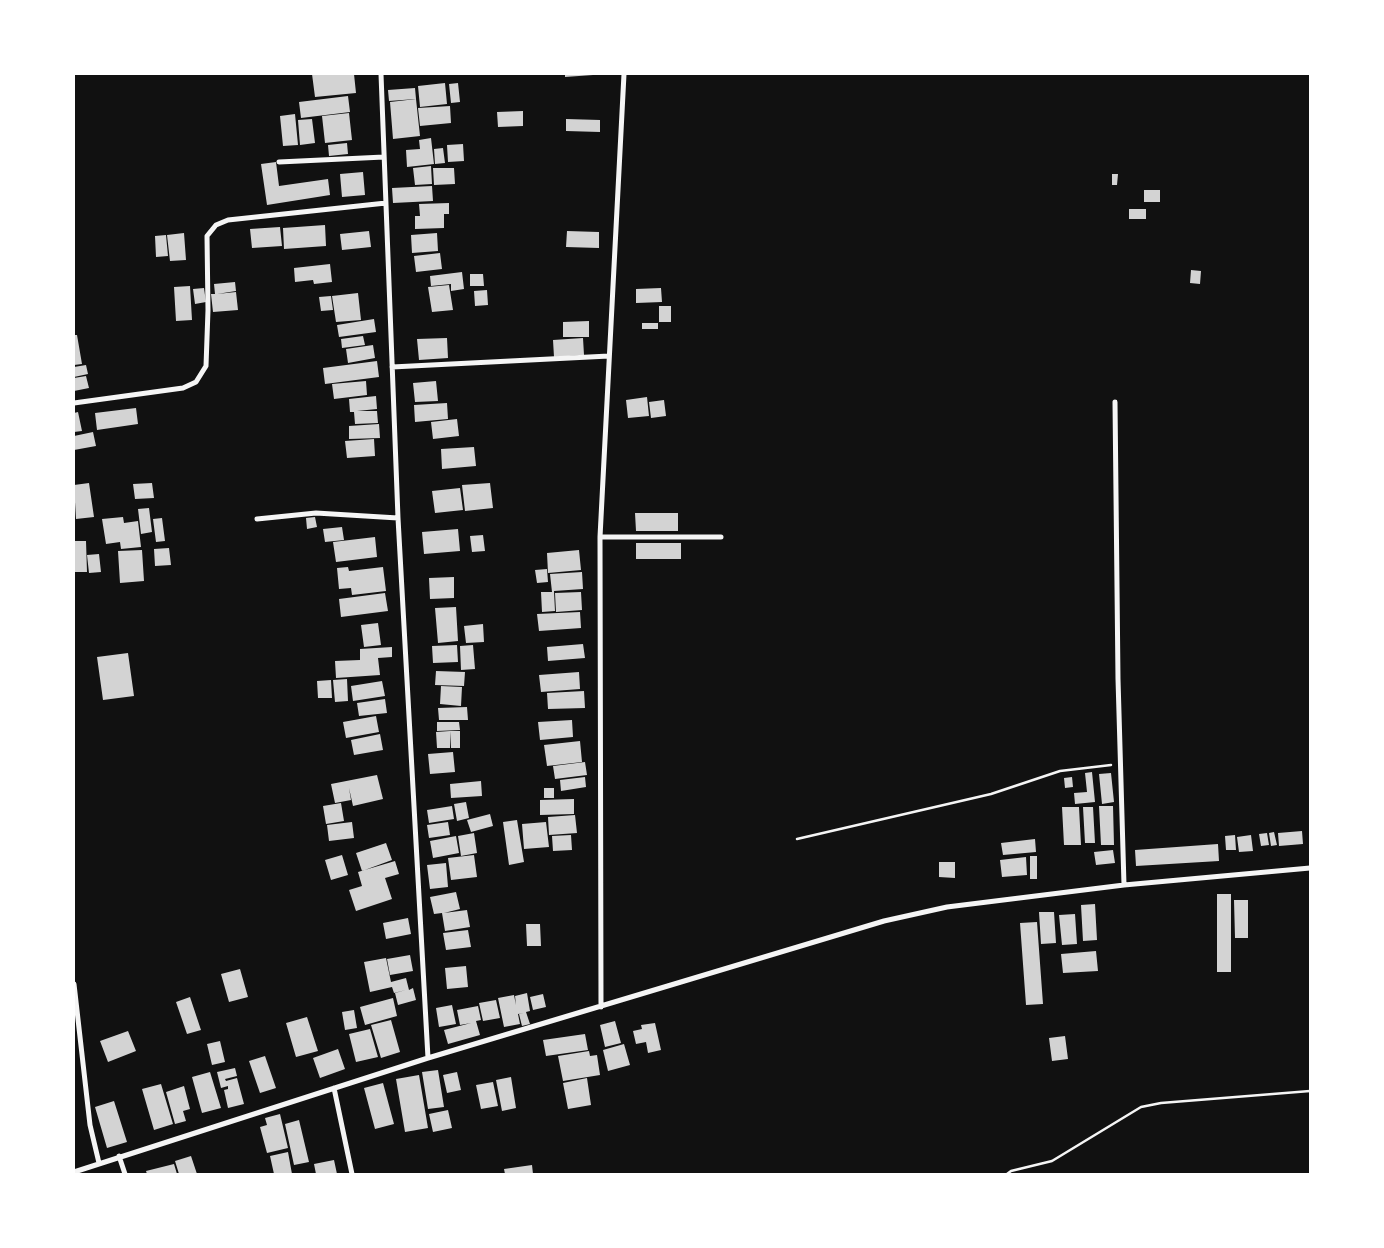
<!DOCTYPE html>
<html>
<head>
<meta charset="utf-8">
<style>
  body { margin:0 }
  #map { position:relative; width:1384px; height:1248px; overflow:hidden; background:#111; font-family:"Alegreya Sans",sans-serif }
  canvas { display:block }
  .frame { position:absolute; inset:0; border:75px solid #fff; pointer-events:none }
</style>
</head>
<body>
<div id="map">
<canvas width="1384" height="1248"></canvas>
<div class="frame"></div>
</div>
<script>
const c = document.querySelector('canvas').getContext('2d');
c.lineJoin = 'round';
function fill(path, color) {
  c.fillStyle = color;
  c.fill(path, 'evenodd');
}
function stroke(path, color, width, dash) {
  c.strokeStyle = color;
  c.lineWidth = width;
  c.lineCap = dash ? 'butt' : 'round';
  c.setLineDash(dash || []);
  c.stroke(path);
}
const building = new Path2D(`
  M312,74H354L356,93L315,97Z
  M565,74H593V75L565,77Z
  M445,83L447,104L420,107L418,86Z
  M458,83L460,102L451,103L449,84Z
  M415,88L416,99L389,101L388,90Z
  M348,96L350,112L301,118L299,102Z
  M416,99L420,136L393,139L390,102Z
  M450,106L451,123L420,126L418,108Z
  M523,111V126L498,127L497,112Z
  M349,113L352,140L325,143L322,116Z
  M295,114L298,145L283,146L280,116Z
  M312,119L315,143L300,145L298,120Z
  M566,119L600,120V132L566,131Z
  M431,138L434,164L407,167L406,150L420,149L419,140Z
  M347,143L348,154L329,156L328,145Z
  M463,144L464,161L448,162L447,145Z
  M443,148L445,163L435,164L434,149Z
  M276,162L279,186L328,179L330,195L267,205L261,164Z
  M431,166L432,184L415,185L413,168Z
  M433,168H454L455,184L434,185Z
  M363,172L365,195L342,197L340,174Z
  M1112,174H1118L1117,185H1112Z
  M432,186L433,201L393,203L392,188Z
  M1144,190H1160V202H1144Z
  M449,203V214H444V228L415,229V216H420L419,204Z
  M1129,209H1146V219H1129Z
  M325,225L326,246L284,249L283,228Z
  M280,227L282,246L252,248L250,229Z
  M369,231L371,247L342,250L340,234Z
  M567,231L599,232V248L566,247Z
  M184,233L186,260L170,261L167,235Z
  M437,233L438,251L412,253L411,235Z
  M166,235L168,256L156,257L155,236Z
  M440,253L442,269L416,272L414,256Z
  M330,264L332,282L314,284L313,280L295,282L294,268Z
  M1191,270L1201,271L1200,284L1190,283Z
  M462,272L464,289L451,291V284L431,286L430,276Z
  M470,274H483L484,286H470Z
  M235,282L236,291L217,294L236,292L238,310L213,312L211,294H215L214,284Z
  M449,285L453,310L432,312L428,287Z
  M190,286L192,320L176,321L174,287Z
  M204,288L206,302L195,304L193,289Z
  M661,288L662,302L636,303V289Z
  M487,290L488,305L475,306L474,291Z
  M358,293L361,320L336,322L332,296Z
  M331,296L333,310L321,311L319,297Z
  M659,306H671V322H659Z
  M374,319L376,332L339,337L337,325Z
  M589,321V337H563V322Z
  M642,323H658V329H642Z
  M74,335H77L82,364L74,365Z
  M363,336L365,345L342,348L341,339Z
  M447,338L448,358L419,360L417,339Z
  M583,338L584,355L554,357L553,340Z
  M373,345L375,358L348,363L346,349Z
  M377,361L379,377L325,384L323,368Z
  M86,365L88,374L74,377V367Z
  M86,376L89,388L74,391V378Z
  M366,381L367,395L334,399L332,384Z
  M436,381L438,401L415,402L413,383Z
  M376,396L377,409L357,411H377L378,423L355,424L354,412H350L349,399Z
  M647,397L649,416L628,418L626,400Z
  M664,400L666,416L651,418L649,402Z
  M447,403L448,419L415,422L414,405Z
  M136,408L138,424L97,430L95,413Z
  M78,412L82,431L74,432V413Z
  M457,419L459,436L433,439L431,422Z
  M379,424L380,438L349,439V426Z
  M93,432L96,446L74,450V436Z
  M374,439L375,456L347,458L345,441Z
  M474,447L476,466L442,469L441,449Z
  M89,483L94,517L76,519L74,485Z
  M152,483L154,498L135,499L133,484Z
  M490,483L493,508L465,511L462,485Z
  M460,488L463,510L435,513L432,491Z
  M149,508L152,532L141,534L138,509Z
  M635,513H678V531H636Z
  M123,517L124,523L138,521L141,547L121,549L120,542L106,544L102,519Z
  M315,517L317,527L307,529L306,518Z
  M162,518L165,541L156,542L153,519Z
  M342,527L344,540L325,542L323,529Z
  M458,529L460,551L424,554L422,532Z
  M483,535L485,551L472,552L470,536Z
  M375,537L377,557L336,562L333,542Z
  M74,541H86L87,572H74Z
  M636,543H681V559H636Z
  M169,548L171,565L155,566L154,549Z
  M142,550L144,581L120,583L118,551Z
  M579,550L581,570L548,573L547,553Z
  M99,554L101,572L89,573L87,555Z
  M348,567L349,571L383,567L386,591L352,595L351,588L339,589L337,568Z
  M547,569L548,582L537,583L535,570Z
  M582,572L583,589L554,591L555,611L542,612L541,592H552L550,574Z
  M454,577V598L430,599L429,578Z
  M581,592L582,610L556,612L555,593Z
  M385,593L388,611L341,617L339,599Z
  M456,607L458,641L438,643L435,608Z
  M580,612L581,628L539,631L537,614Z
  M378,623L381,645L364,647L361,625Z
  M483,624L484,642L466,643L464,626Z
  M583,644L585,658L548,661L547,647Z
  M457,645L458,662L433,663L432,646Z
  M473,645L475,669L461,670L460,646Z
  M392,647V657L378,658L380,675L336,678L335,661L360,660V649Z
  M128,653L134,696L103,700L97,657Z
  M436,671L465,672L464,686L435,685Z
  M579,672L580,689L541,692L539,675Z
  M347,679L348,701L335,702L333,680Z
  M331,680L332,698H318L317,681Z
  M382,681L385,696L353,701L351,686Z
  M441,686L462,687L461,706L440,704Z
  M584,691L585,708L548,709L547,693Z
  M385,699L387,713L359,716L357,703Z
  M467,707L468,720H439L438,708Z
  M376,716L379,732L346,738L343,722Z
  M572,720L573,737L540,740L538,722Z
  M437,722H459L460,730L437,731Z
  M450,731H460V748H451Z
  M450,731V748H437L436,732Z
  M380,734L383,750L354,755L351,740Z
  M580,741L582,762L547,766L544,745Z
  M453,752L455,772L430,774L428,754Z
  M585,762L587,775L555,779L553,766Z
  M1092,772L1095,802L1075,804L1074,793L1087,792L1085,773Z
  M1111,773L1114,802L1102,804L1099,774Z
  M377,775L383,799L353,806L349,788L351,800L335,803L331,784Z
  M585,777L586,787L561,791L560,780Z
  M1072,777L1073,787L1065,788L1064,778Z
  M481,781L482,796L451,798L450,784Z
  M544,788H554V798H544Z
  M574,799V814L540,815V800Z
  M466,802L469,818L457,821L454,804Z
  M341,803L344,821L326,824L323,806Z
  M452,806L454,819L429,823L427,810Z
  M1099,806H1113L1114,845H1101Z
  M1062,807H1079L1081,845H1064Z
  M1083,807H1093L1095,843H1085Z
  M490,814L493,826L471,832L467,820Z
  M575,815L577,833L549,835L548,817Z
  M517,820L524,862L509,865L503,822Z
  M352,822L354,838L329,841L327,825Z
  M448,822L450,835L429,838L427,825Z
  M546,822L549,847L524,849L522,824Z
  M1302,831L1303,844L1279,846L1278,833Z
  M1274,832L1277,845L1271,846L1269,833Z
  M474,833L477,853L461,856L458,836Z
  M1267,833L1269,845L1261,846L1259,834Z
  M571,835L572,850L553,851L552,836Z
  M1235,835L1236,850H1226L1225,836Z
  M1251,835L1253,851L1239,852L1237,837Z
  M456,836L459,853L433,858L430,841Z
  M1035,839L1036,852L1003,855L1001,843Z
  M386,843L392,860L362,871L356,853Z
  M1218,844L1219,861L1136,866L1135,850Z
  M1113,850L1115,863L1096,865L1094,852Z
  M342,855L348,875L331,880L325,860Z
  M474,855L477,877L451,880L448,858Z
  M1030,856H1037V879H1030Z
  M1026,857L1027,875L1002,877L1000,860Z
  M395,861L399,874L385,878L392,899L356,911L349,890L362,886L358,872Z
  M939,862H955V878L939,877Z
  M446,863L448,887L430,889L427,865Z
  M456,892L460,909L444,913L467,910L470,927L445,931L442,913L434,914L430,897Z
  M1217,894H1231V972H1217Z
  M1234,900H1248V938H1235Z
  M1095,904L1097,940L1083,941L1081,905Z
  M1039,912H1054L1056,943L1041,944Z
  M1075,914L1077,944L1062,945L1059,915Z
  M408,918L411,934L386,939L383,923Z
  M1037,922L1043,1004L1026,1005L1020,923Z
  M526,924H540L541,946H527Z
  M468,930L471,947L446,950L443,933Z
  M1096,951L1098,971L1063,973L1061,954Z
  M410,955L413,971L390,975L387,959Z
  M386,958L391,982L406,978L409,990L413,988L416,1000L398,1005L395,993L406,990L394,993L392,987L370,992L364,962Z
  M466,966L468,987L447,989L445,968Z
  M240,969L248,997L229,1002L221,974Z
  M527,993L530,1011L526,1012L530,1024L522,1026L519,1014L524,1013L518,1014L520,1024L504,1027L498,998L514,995L516,1005L515,996Z
  M543,994L546,1007L533,1010L530,997Z
  M190,997L201,1030L187,1034L176,1002Z
  M393,998L397,1016L365,1025L360,1007Z
  M496,1000L500,1018L483,1021L479,1003Z
  M452,1005L456,1024L439,1027L436,1008Z
  M478,1006L481,1020L476,1021L480,1035L448,1044L444,1030L471,1023L460,1025L457,1010Z
  M354,1010L357,1028L345,1030L342,1012Z
  M307,1017L318,1051L296,1057L286,1023Z
  M391,1020L400,1052L381,1058L371,1025Z
  M615,1021L621,1043L605,1047L600,1025Z
  M655,1023L661,1050L648,1053L646,1042L636,1044L633,1031L642,1029L641,1025Z
  M370,1029L378,1057L356,1062L349,1034Z
  M128,1031L136,1051L108,1062L100,1041Z
  M585,1034L588,1050L546,1056L543,1040Z
  M1065,1036L1068,1059L1052,1061L1049,1038Z
  M220,1041L225,1062L212,1065L207,1044Z
  M624,1044L630,1065L608,1071L603,1050Z
  M338,1049L345,1069L320,1078L313,1058Z
  M589,1051L590,1056L597,1055L600,1075L563,1081L558,1056Z
  M265,1056L276,1088L260,1093L249,1061Z
  M235,1068L237,1076L225,1079L226,1081L237,1078L244,1104L228,1108L224,1090L228,1089V1086L221,1088L217,1072Z
  M438,1070L444,1107L428,1109L422,1072Z
  M210,1072L221,1108L202,1113L192,1077Z
  M457,1072L461,1090L447,1093L443,1075Z
  M419,1075L428,1128L405,1132L396,1079Z
  M511,1077L516,1108L502,1111L496,1080Z
  M587,1078L591,1105L568,1109L563,1083Z
  M493,1082L498,1106L481,1109L476,1085Z
  M383,1083L394,1124L375,1129L364,1088Z
  M161,1084L173,1124L154,1130L142,1089Z
  M184,1086L190,1109L183,1111L186,1121L175,1124L166,1092Z
  M114,1101L127,1142L107,1148L95,1107Z
  M448,1110L452,1128L433,1132L429,1114Z
  M280,1114L288,1148L267,1153L260,1127L267,1125L265,1118Z
  M299,1120L309,1162L294,1165L285,1124Z
  M288,1152L292,1174H274L270,1156Z
  M191,1156L197,1174H179L175,1161Z
  M334,1160L337,1174H316L314,1164Z
  M174,1164L177,1174H147L146,1171Z
  M532,1165L533,1174H505L504,1169Z`);
const path = new Path2D(`
  M797,839L991,794L1060,771L1111,765
  M1007,1174L1011,1171L1052,1161L1141,1107L1161,1103L1310,1091`);
const minor = new Path2D(`
  M381,74L398,518L428,1058
  M279,162L384,157
  M392,367L609,356
  M1115,402L1118,679L1124,885
  M74,403L183,388L196,382L206,366L208,310L207,236L216,225L228,220L386,203
  M257,519L316,513L398,518
  M600,537H721
  M74,984L90,1125L99,1163
  M601,1007L600,537L624,74
  M334,1088L352,1174
  M119,1156L125,1174
  M74,1172L428,1058L884,921L947,907L1124,885L1310,868`);
fill(building, '#d3d3d3');
stroke(path, '#f5f5f5', 2.5);
stroke(minor, '#f5f5f5', 5);
</script>
</body>
</html>
